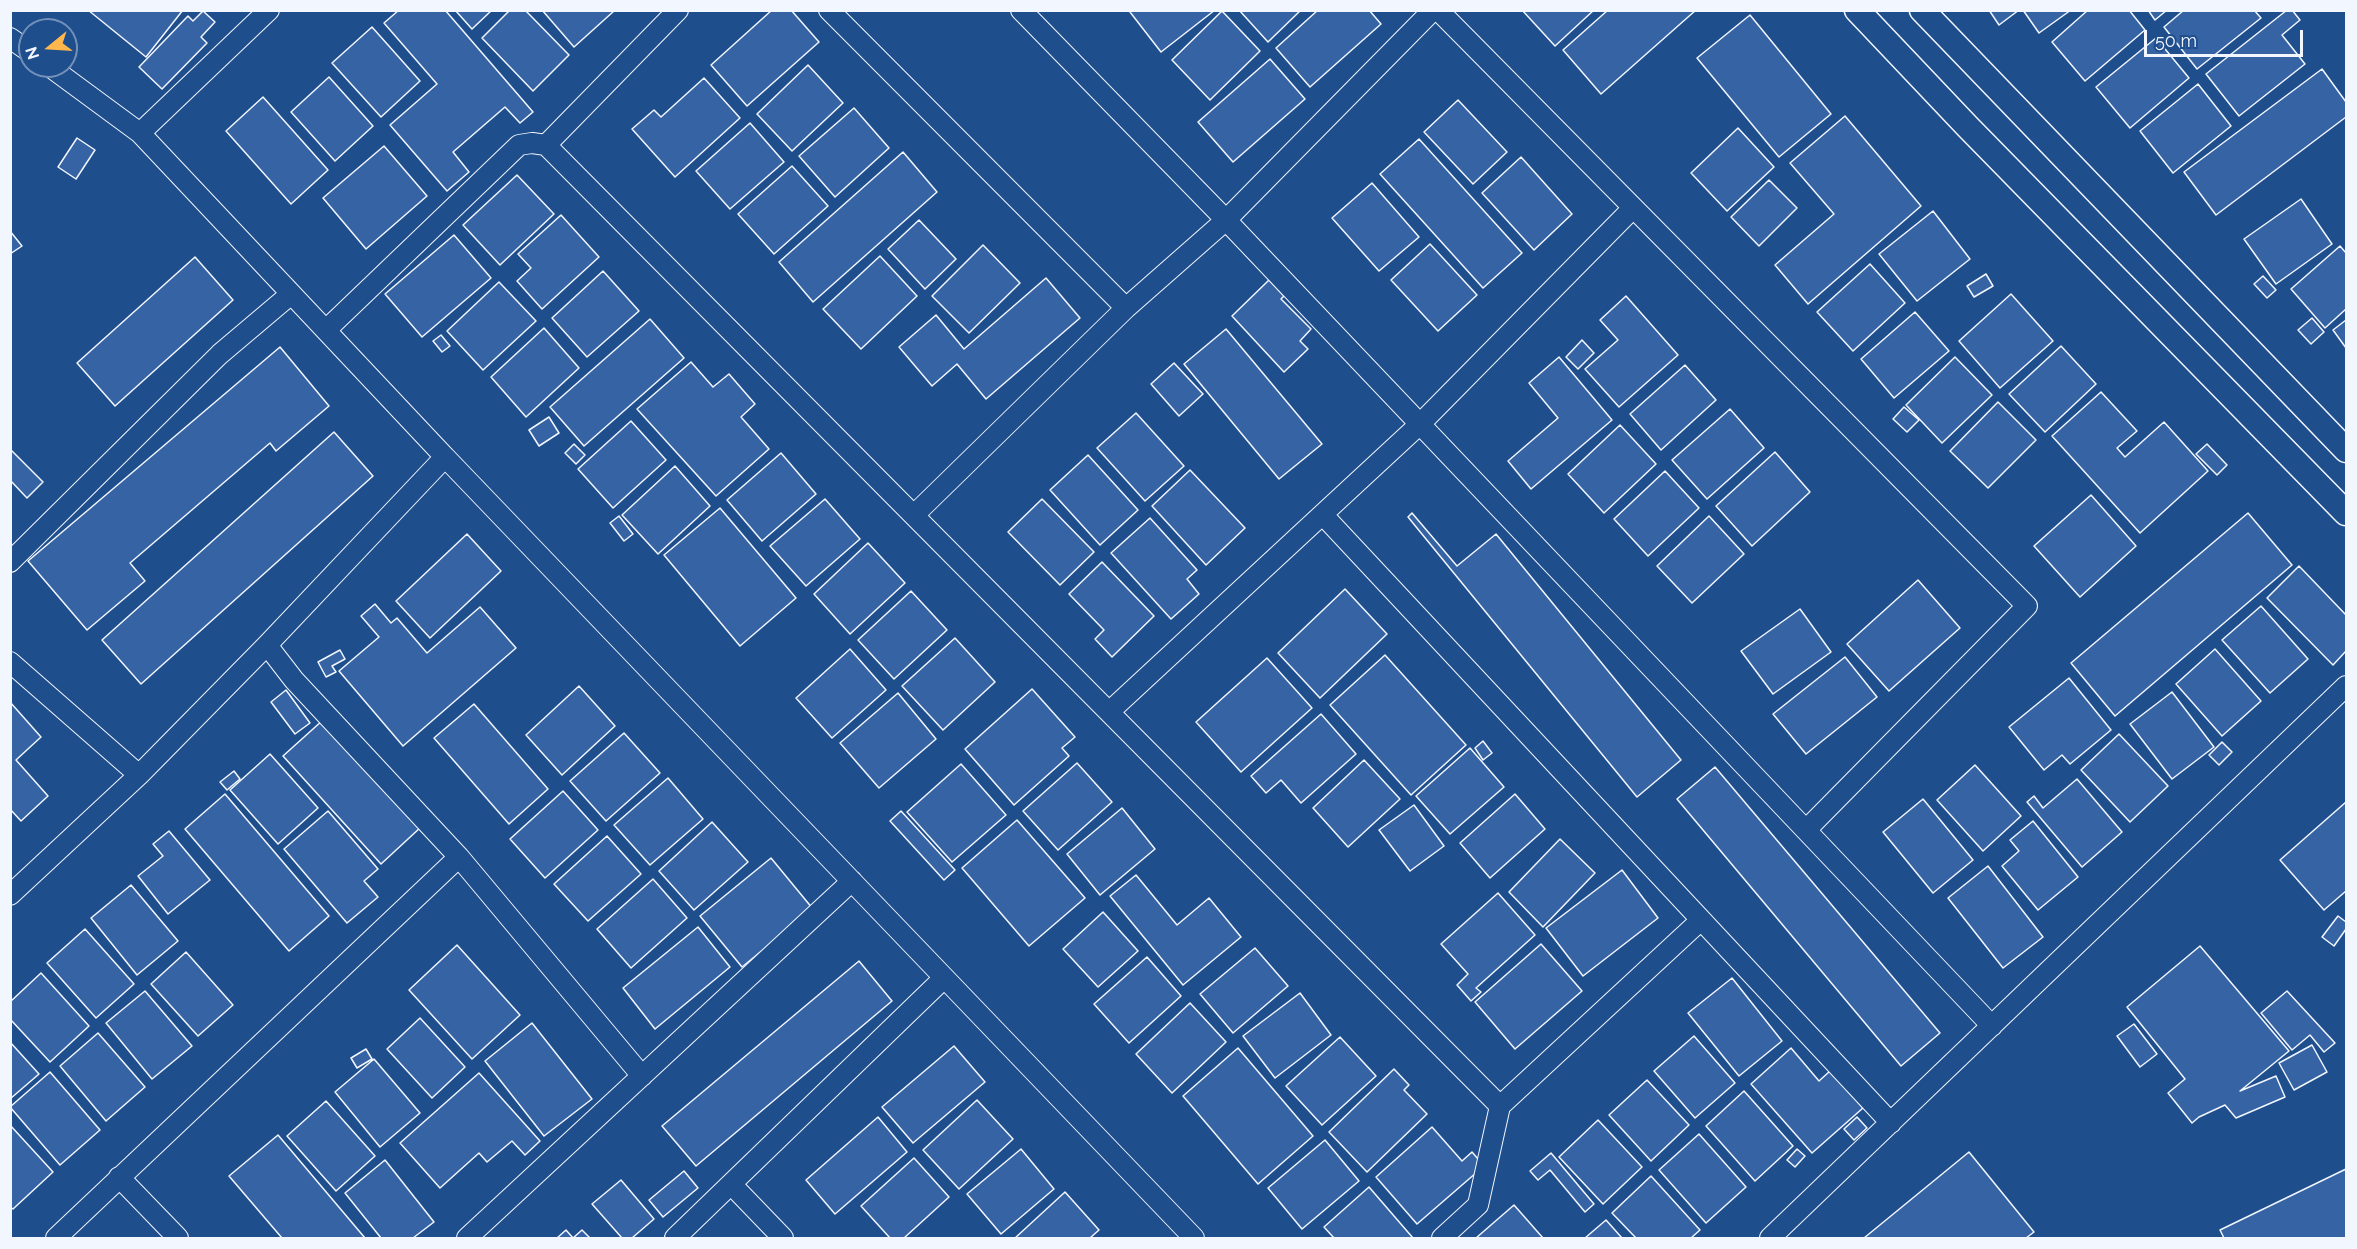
<!DOCTYPE html>
<html>
<head>
<meta charset="utf-8">
<style>
  body { margin:0 }
  #map { position:relative; width:2357px; height:1249px; overflow:hidden; background:#1f4e8c; font-family:Raleway,sans-serif }
  canvas { display:block }
  .frame { position:absolute; inset:0; border:12px solid #f2f6ff; pointer-events:none }
  .north { position:absolute; left:18px; top:18px; width:60px; height:60px; box-sizing:border-box; background:#1f4e8c; border:2px solid #7391ba; border-radius:50%; rotate:252deg; font-size:16px; font-weight:700; line-height:24px; text-align:center; color:#f2f6ff }
  .north::after { content:''; display:block; margin:auto; width:21px; height:27px; background:#ffb74d; clip-path:polygon(50% 0,100% 100%,50% 72%,0 100%) }
  .scale { position:absolute; left:2144px; top:30px; width:159px; height:27px; box-sizing:border-box; border:3px solid #f2f6ff; border-top:0; padding-left:8px; font-size:18px; line-height:21px; white-space:nowrap; color:#f2f6ff; -webkit-text-stroke:4px #1f4e8c; paint-order:stroke }
</style>
</head>
<body>
<div id="map">
<canvas width="2357" height="1249"></canvas>
<div class="frame"></div>
<div class="north">N</div>
<div class="scale">50 m</div>
</div>
<script>
const c = document.querySelector('canvas').getContext('2d');
c.lineJoin = 'round';
function fill(path, color) {
  c.fillStyle = color;
  c.fill(path, 'evenodd');
}
function stroke(path, color, width, dash) {
  c.strokeStyle = color;
  c.lineWidth = width;
  c.lineCap = dash ? 'butt' : 'round';
  c.setLineDash(dash || []);
  c.stroke(path);
}
const building = new Path2D(`
  M88,10H183L146,57Z
  M399,10H445L533,112L520,123L505,107L453,152L469,172L447,191L390,125L437,84L384,23Z
  M455,10H492L472,29Z
  M510,10H525L569,55L533,91L482,38Z
  M542,10H614V11L574,47Z
  M772,10H791L819,42L747,106L711,65Z
  M1132,10H1215L1161,52L1130,12Z
  M1239,10H1301L1268,42Z
  M1318,10H1369L1381,24L1310,87L1276,48Z
  M1522,10H1594L1555,46Z
  M1608,10H1696L1601,94L1563,50Z
  M1989,10H2019L1999,25Z
  M2023,10H2071L2039,33Z
  M2088,10H2129L2145,30L2085,81L2052,42Z
  M2148,10H2167L2155,20Z
  M2184,10H2254L2261,18L2197,69L2164,27Z
  M2287,10H2292L2300,20L2282,35L2305,64L2239,116L2206,74Z
  M203,11L215,22L201,37L207,43L162,89L139,67L188,16L193,21Z
  M1222,11L1260,51L1210,100L1172,60Z
  M1750,15L1831,114L1779,157L1697,58Z
  M372,27L420,81L381,117L332,63Z
  M2156,38L2189,78L2130,128L2096,87Z
  M1270,59L1305,99L1233,162L1198,122Z
  M808,65L843,103L792,151L757,114Z
  M2322,69L2346,102V117L2216,215L2184,172Z
  M329,77L373,126L335,161L291,112Z
  M704,78L740,118L675,177L632,129L654,110L661,117Z
  M2198,84L2231,126L2173,173L2140,131Z
  M263,97L328,170L291,204L226,131Z
  M1458,100L1507,152L1473,184L1424,132Z
  M854,108L889,148L835,197L799,156Z
  M1845,116L1921,206L1808,304L1775,265L1834,214L1790,163Z
  M750,123L784,162L730,209L696,171Z
  M1738,128L1774,167L1727,211L1691,173Z
  M77,138L95,150L76,179L58,167Z
  M1419,139L1522,253L1483,288L1380,174Z
  M384,146L427,196L366,249L323,198Z
  M903,152L937,192L813,302L779,262Z
  M1521,157L1572,214L1534,250L1482,193Z
  M792,166L828,206L774,254L738,214Z
  M517,175L554,214L500,265L463,225Z
  M1769,180L1797,208L1759,246L1731,217Z
  M1372,183L1419,237L1379,271L1332,218Z
  M2301,199L2332,244L2276,284L2244,239Z
  M1933,211L1970,259L1917,301L1879,254Z
  M561,215L599,257L542,309L517,281L531,268L518,254Z
  M919,220L956,259L925,289L888,249Z
  M10,231L22,246L10,254Z
  M454,235L491,278L422,337L385,294Z
  M1430,244L1477,295L1438,331L1391,280Z
  M983,245L1020,283L969,333L932,296Z
  M2340,246L2346,253V309L2325,328L2291,289Z
  M880,256L917,296L861,349L823,309Z
  M195,257L233,300L115,406L77,363Z
  M1870,264L1905,303L1853,351L1817,312Z
  M603,271L639,311L587,357L552,318Z
  M1986,274L1993,286L1974,297L1967,286Z
  M2263,276L2276,290L2267,298L2254,284Z
  M1046,278L1080,318L986,399L957,364L932,386L899,347L936,315L964,349Z
  M1269,280L1284,296L1281,299L1311,329L1300,341L1308,349L1284,372L1232,316Z
  M499,282L536,321L483,370L447,331Z
  M2011,294L2053,341L2000,388L1959,341Z
  M1626,296L1678,355L1619,407L1585,369L1618,340L1600,320Z
  M1915,312L1949,351L1894,398L1861,359Z
  M2312,318L2324,332L2311,344L2298,330Z
  M650,319L684,358L584,446L550,407Z
  M2346,320V348L2333,330Z
  M544,328L579,368L526,417L491,377Z
  M1226,329L1322,444L1279,479L1184,364Z
  M441,335L450,346L442,352L433,341Z
  M1582,340L1594,353L1578,369L1566,357Z
  M2061,346L2096,384L2045,432L2009,394Z
  M280,347L329,406L276,451L270,443L130,563L145,581L87,630L28,561Z
  M1559,357L1612,420L1531,489L1508,461L1558,418L1529,383Z
  M1955,357L1992,395L1942,443L1906,405Z
  M691,362L713,387L729,374L755,404L741,417L769,449L716,496L637,409Z
  M1174,363L1203,394L1179,416L1151,384Z
  M1685,365L1716,400L1661,450L1630,414Z
  M2101,392L2137,431L2117,448L2125,457L2164,422L2208,471L2140,533L2052,436Z
  M1998,402L2036,440L1988,488L1950,451Z
  M1904,407L1919,420L1907,432L1893,419Z
  M1730,409L1764,448L1707,499L1672,460Z
  M1136,413L1184,466L1145,501L1097,448Z
  M549,417L559,433L539,446L529,430Z
  M631,421L666,460L613,508L578,469Z
  M1620,425L1656,464L1604,513L1568,474Z
  M334,432L373,476L141,684L102,640Z
  M574,444L585,455L576,464L565,453Z
  M2207,444L2227,465L2217,475L2196,454Z
  M10,449L43,482L27,498L10,480Z
  M1775,452L1810,492L1752,546L1716,506Z
  M781,453L816,494L762,541L727,500Z
  M1088,455L1138,510L1100,545L1050,490Z
  M675,466L710,506L658,554L622,515Z
  M1190,470L1245,528L1206,565L1152,506Z
  M1665,471L1699,508L1648,556L1614,519Z
  M2091,495L2136,546L2080,597L2034,546Z
  M825,499L860,539L806,586L770,546Z
  M1042,499L1094,552L1060,585L1008,532Z
  M720,508L796,598L740,646L664,555Z
  M1412,513L1457,566L1496,534L1681,760L1637,797L1408,517Z
  M2248,513L2292,565L2115,716L2071,663Z
  M619,516L633,534L624,541L610,523Z
  M1709,516L1744,554L1692,603L1657,566Z
  M1150,518L1197,570L1187,579L1199,594L1171,619L1111,553Z
  M467,534L501,571L430,638L396,601Z
  M868,543L905,583L850,634L814,594Z
  M1102,562L1154,616L1112,657L1095,639L1104,630L1069,594Z
  M2299,566L2346,615V651L2333,665L2267,598Z
  M1918,580L1960,628L1889,691L1847,644Z
  M1345,589L1387,634L1320,698L1278,653Z
  M911,591L947,630L894,679L858,640Z
  M375,604L391,623L397,618L427,653L480,607L516,648L403,746L339,671L379,637L361,616Z
  M2261,606L2308,659L2270,693L2222,640Z
  M1800,609L1831,652L1773,694L1741,651Z
  M955,638L995,682L943,730L902,686Z
  M850,649L886,690L832,738L796,698Z
  M2215,649L2261,701L2222,736L2176,684Z
  M340,650L345,659L332,666L336,672L326,677L318,662Z
  M1385,655L1466,745L1411,795L1330,705Z
  M1845,657L1877,697L1806,754L1773,714Z
  M1267,658L1312,708L1241,772L1196,722Z
  M2069,678L2111,730L2070,764L2062,755L2044,770L2009,727Z
  M579,686L615,726L562,775L526,735Z
  M1032,689L1075,737L1062,748L1069,756L1014,805L965,749Z
  M286,690L310,723L295,734L271,702Z
  M2172,692L2214,747L2172,779L2130,724Z
  M898,693L936,739L879,788L840,743Z
  M10,702L41,737L16,760L48,796L21,821L10,809Z
  M474,704L548,789L509,824L434,738Z
  M1321,714L1356,754L1301,803L1281,780L1266,793L1251,776Z
  M323,720L421,827L381,864L283,756Z
  M624,733L660,773L606,821L570,781Z
  M2119,734L2168,786L2130,822L2081,770Z
  M1483,741L1492,753L1483,760L1475,748Z
  M2222,742L2232,752L2219,765L2209,755Z
  M1470,748L1504,787L1450,834L1416,796Z
  M270,754L318,808L278,844L230,790Z
  M1364,760L1400,799L1348,847L1313,808Z
  M1077,763L1112,802L1058,850L1023,811Z
  M961,764L1006,815L952,862L907,812Z
  M1975,765L2021,816L1983,851L1937,800Z
  M1715,767L1940,1033L1901,1066L1677,799Z
  M234,771L240,779L227,790L220,782Z
  M668,778L703,819L650,865L614,825Z
  M2077,779L2122,832L2082,867L2027,802L2034,796L2043,808Z
  M563,791L598,830L545,878L510,839Z
  M225,794L329,916L289,951L185,829Z
  M1515,794L1545,829L1490,878L1460,843Z
  M1923,799L1973,860L1933,893L1883,832Z
  M2346,802V891L2324,910L2280,860Z
  M1414,805L1444,846L1410,871L1379,830Z
  M1122,808L1155,849L1100,895L1067,854Z
  M328,811L378,869L364,881L378,897L347,923L284,849Z
  M901,811L955,870L944,880L890,821Z
  M1017,820L1085,898L1029,946L962,868Z
  M2033,821L2078,877L2038,910L2002,866L2019,851L2010,840Z
  M712,822L748,862L694,910L659,871Z
  M169,831L210,880L168,914L138,876L163,856L153,844Z
  M607,836L641,874L588,921L554,884Z
  M1560,839L1595,873L1543,927L1509,892Z
  M771,858L813,909L742,967L700,916Z
  M1988,866L2043,937L2003,968L1948,898Z
  M1622,870L1658,918L1583,976L1546,928Z
  M1136,875L1177,925L1209,898L1241,937L1183,985L1110,896Z
  M653,879L687,918L631,968L597,929Z
  M131,885L178,941L137,975L91,918Z
  M1498,893L1535,935L1476,988L1481,992L1471,1001L1457,985L1468,974L1441,944Z
  M1103,912L1138,951L1098,987L1063,949Z
  M2338,916L2346,922V929L2334,946L2322,937Z
  M698,927L730,967L655,1029L623,988Z
  M85,929L134,984L96,1018L47,963Z
  M1541,944L1582,991L1515,1049L1475,1002Z
  M457,945L520,1015L472,1059L409,990Z
  M2200,946L2289,1051L2240,1091L2276,1076L2285,1097L2236,1118L2225,1105L2199,1117L2192,1123L2168,1093L2185,1079L2127,1007Z
  M1255,948L1288,986L1233,1033L1200,994Z
  M186,952L233,1005L198,1036L151,984Z
  M1147,957L1181,996L1129,1043L1094,1004Z
  M859,961L892,1001L696,1166L662,1126Z
  M41,973L89,1026L50,1062L10,1019V1002Z
  M1732,978L1782,1041L1739,1076L1688,1013Z
  M145,991L192,1046L152,1079L106,1023Z
  M2287,991L2335,1043L2324,1052L2310,1035L2292,1050L2261,1013Z
  M1300,993L1331,1035L1275,1078L1243,1036Z
  M1190,1003L1226,1042L1172,1093L1136,1054Z
  M420,1018L465,1067L432,1098L387,1049Z
  M532,1023L592,1099L544,1136L485,1061Z
  M2134,1024L2157,1054L2140,1067L2117,1036Z
  M98,1033L145,1087L106,1121L60,1066Z
  M1694,1036L1735,1083L1695,1118L1654,1071Z
  M1340,1037L1376,1076L1322,1125L1286,1086Z
  M10,1042L39,1074L10,1099Z
  M2312,1045L2327,1072L2294,1090L2279,1063Z
  M954,1046L985,1082L913,1143L882,1107Z
  M1238,1048L1313,1136L1258,1184L1183,1096Z
  M1791,1048L1819,1081L1830,1071L1863,1108L1812,1153L1751,1084Z
  M366,1049L372,1059L357,1068L351,1058Z
  M374,1059L420,1113L380,1147L335,1092Z
  M1394,1069L1409,1085L1404,1090L1427,1114L1367,1172L1329,1132Z
  M50,1072L100,1130L60,1165L10,1107Z
  M479,1073L540,1141L525,1155L512,1141L487,1162L479,1153L440,1188L400,1143Z
  M1647,1080L1689,1125L1651,1161L1609,1115Z
  M1744,1091L1793,1146L1755,1181L1706,1126Z
  M977,1100L1013,1139L959,1189L923,1150Z
  M326,1101L375,1156L336,1191L287,1136Z
  M878,1117L907,1152L835,1214L806,1180Z
  M1857,1117L1867,1128L1854,1140L1844,1129Z
  M1598,1120L1642,1167L1603,1204L1559,1157Z
  M10,1125L53,1172L13,1209L10,1207Z
  M1432,1127L1462,1161L1472,1152L1484,1166L1417,1224L1376,1177Z
  M1699,1134L1746,1187L1706,1223L1659,1170Z
  M278,1135L365,1238H282L229,1176Z
  M1325,1140L1359,1181L1302,1229L1268,1188Z
  M1021,1149L1054,1189L1001,1234L967,1194Z
  M1797,1149L1805,1156L1795,1167L1787,1160Z
  M1969,1152L2034,1232L2026,1238H1864Z
  M1551,1153L1594,1204L1585,1212L1550,1170L1538,1180L1530,1171Z
  M914,1158L949,1197L904,1238H890L861,1206Z
  M385,1160L434,1222L413,1238H381L345,1193Z
  M2346,1169V1238H2224L2220,1230Z
  M684,1171L698,1188L663,1217L649,1200Z
  M1651,1176L1700,1230L1691,1238H1636L1612,1213Z
  M621,1180L654,1219L632,1238H622L592,1204Z
  M1369,1187L1413,1238H1334L1324,1227Z
  M1065,1192L1099,1230L1090,1238H1015Z
  M1514,1205L1543,1238H1476Z
  M1606,1220L1622,1238H1585Z
  M566,1230L573,1238L582,1230L590,1238H557Z`);
const minor = new Path2D(`
  M678,10L546,145L1500,1106L1701,920
  M829,10L1126,308L1226,220L1433,10
  M1021,10L1226,220L1992,1026
  M1438,10L2027,606L1806,830
  M10,38L30,52
  M140,133L269,10
  M326,330L519,145L532,143L546,145
  M445,457L1194,1238
  M914,515L1126,308
  M1323,515L1891,1123
  M10,562L220,354L291,294
  M267,645L294,680L459,857
  M10,662L139,775
  M1109,712L1420,424L1633,208
  M10,895L139,775L267,645L445,457L140,133L49,66
  M119,1177L178,1238
  M731,1184L783,1238
  M56,1238L459,857L642,1076
  M467,1238L852,881
  M675,1238L944,978
  M1442,1238L1478,1205L1500,1106
  M1770,1238L2346,686`);
const tertiary = new Path2D(`
  M1857,10L1967,126L2346,513
  M1922,10L2346,450`);
fill(building, '#3563a3');
stroke(building, '#f2f6ff', 1.5);
stroke(minor, '#f2f6ff', 22);
stroke(tertiary, '#f2f6ff', 27);
stroke(minor, '#1f4e8c', 20);
stroke(tertiary, '#1f4e8c', 24);
</script>
</body>
</html>
